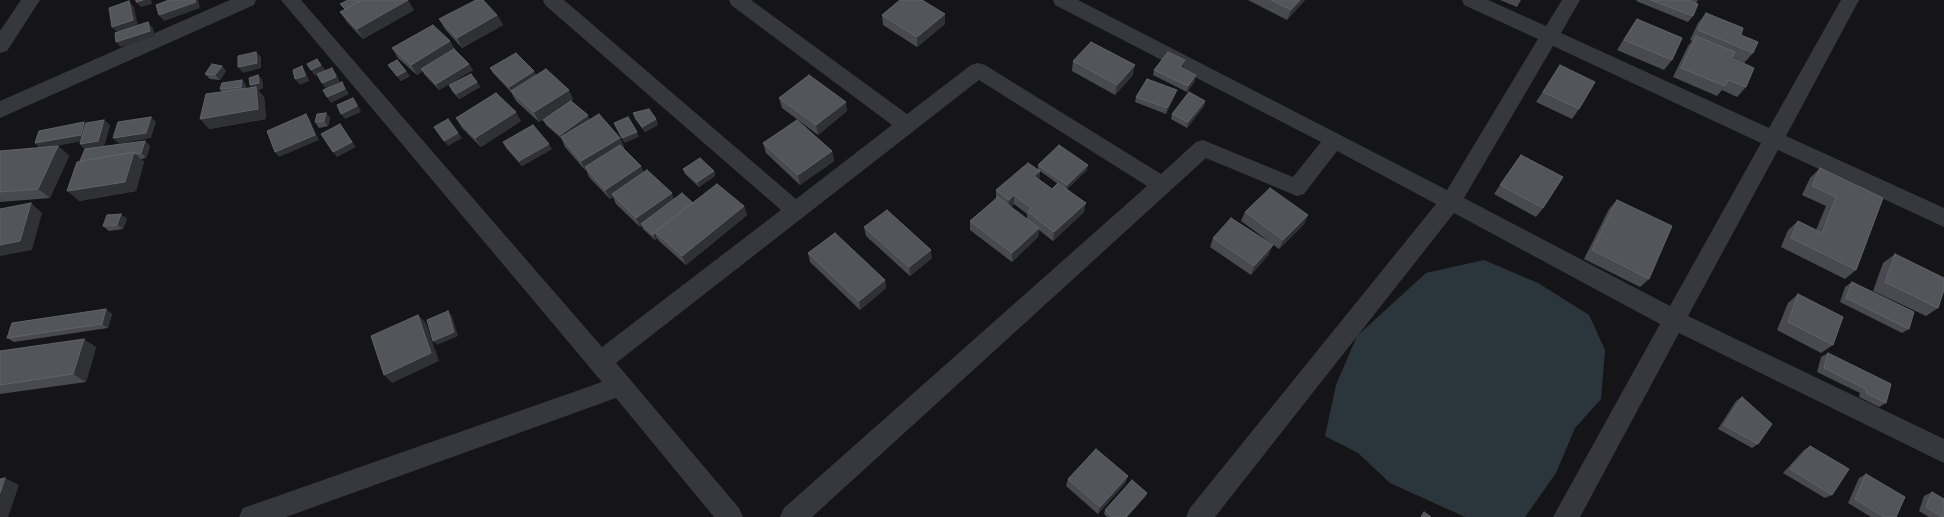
<!DOCTYPE html>
<style>
body{margin:0}
canvas{display:block;background:#151517}
</style>
<canvas width="1944" height="517"></canvas>
<script>
const context = document.querySelector('canvas').getContext('2d');
context.lineJoin = 'round';
function fillPath(path, color) { context.fillStyle = color; context.fill(path, 'evenodd'); }
const shape = rows => new Path2D(rows.map(r => 'M' + r).join(''));
function strokePath(path, color, width, dash) { context.strokeStyle = color; context.lineWidth = width; context.lineCap = dash ? 'butt' : 'round'; context.setLineDash(dash || []); context.stroke(path); }
fillPath(shape([
 [1484,260,1538,283,1589,315,1605,350,1601,399,1575,428,1556,473,1525,517,1465,517,1390,483,1358,453,1325,436,1336,385,1357,336,1426,273]
]), '#2b363c');
fillPath(shape([
 [21,0,40,0,7,51,0,53,0,31,21,0],
 [230,0,256,0,254,5,0,118,0,101,230,0],
 [281,0,301,0,602,347,781,210,545,5,543,0,564,0,796,199,892,125,731,5,729,0,751,0,907,114,971,65,978,63,985,65,1161,174,1196,142,1203,140,1293,177,1321,142,1055,5,1053,0,1078,0,1447,190,1538,39,1464,5,1462,0,1488,0,1546,26,1562,0,1580,0,1561,33,1769,128,1841,0,1859,0,1786,136,1944,208,1944,227,1778,150,1688,316,1944,439,1944,463,1679,333,1580,517,1553,517,1660,324,1454,213,1215,517,1186,517,1190,508,1436,204,1337,151,1304,194,1297,196,1206,158,812,517,780,517,784,508,1147,186,979,80,616,363,739,508,743,517,714,517,616,398,286,517,239,517,243,508,252,505,602,382,281,0],
 [1553,46,1761,143,1670,306,1464,198,1553,46]
]), '#36383d');
fillPath(shape([
 [1248,0,1305,0,1287,20],
 [1500,0,1521,0,1517,7],
 [1637,0,1698,0,1696,3,1693,16,1688,22,1636,1],
 [344,10,414,10,363,39,347,22,340,12],
 [1706,13,1741,35,1753,53,1744,63,1732,57,1732,58,1746,87,1737,97,1722,90,1717,96,1673,77,1688,46,1692,41,1690,40,1698,23],
 [945,14,945,24,917,47,883,25,882,15],
 [497,15,503,25,462,48,445,29,439,19],
 [1637,19,1672,60,1664,70,1617,50,1630,29],
 [392,48,455,50,473,70,439,90,424,74,423,71,417,75,398,58],
 [1185,60,1184,66,1182,68,1195,81,1187,92,1153,75,1154,70],
 [1073,61,1133,75,1115,95,1072,71],
 [388,65,410,76,401,81,392,70],
 [1560,65,1579,109,1572,119,1536,102],
 [222,66,226,71,220,80,210,79,205,74],
 [490,68,536,75,573,99,571,101,590,120,620,138,624,147,623,148,644,173,674,199,693,203,744,206,747,215,686,265,659,241,657,238,655,240,643,229,642,226,640,227,616,204,613,197,610,199,589,177,586,170,585,170,565,147,561,138,546,125,543,120,567,104,539,122,516,101,511,92,493,73],
 [258,75,262,80,263,88,258,90,264,97,266,119,209,129,222,92,220,89,242,80,246,85,246,89,252,88,250,85],
 [477,82,480,87,459,99,452,91,449,85],
 [1175,95,1166,114,1135,102,1136,97],
 [779,98,847,111,818,135,782,108],
 [1205,101,1204,106,1187,128,1171,119,1172,114],
 [326,113,330,118,328,126,319,128,315,122],
 [633,113,656,119,658,125,645,132,635,119],
 [456,118,521,121,481,147,462,128],
 [86,124,110,125,104,146,145,141,150,146,146,158,141,159,144,162,136,191,79,201,80,161,85,149,80,144,81,141,49,147,58,146,69,156,50,198,0,202,0,151,40,148,35,143],
 [503,142,552,149,522,166,506,148],
 [763,143,832,151,834,161,800,185,766,153],
 [1521,155,1543,208,1536,217,1494,194],
 [1038,165,1087,170,1067,189,1084,212,1053,241,1039,230,1038,237,1012,262,970,230,970,221,996,199,996,190,1038,169],
 [1040,171,1058,184,1052,189,1039,180],
 [1014,204,1027,214,1027,219,1010,207],
 [1820,168,1883,198,1856,270,1845,279,1781,247,1788,230,1798,221,1816,230,1826,206,1802,195,1810,178],
 [683,169,714,171,715,176,699,187,685,174],
 [1617,200,1649,279,1640,287,1584,259,1609,209],
 [1245,212,1308,215,1304,224,1279,249,1241,221],
 [127,219,123,229,109,231,103,226],
 [864,227,932,258,910,276,866,236],
 [1213,238,1269,254,1251,275,1210,247],
 [808,253,885,280,886,288,860,310,810,262],
 [1895,254,1938,308,1926,316,1873,291,1883,263],
 [1852,282,1909,329,1902,333,1840,302,1845,287],
 [1798,294,1833,345,1821,353,1777,330,1788,303],
 [106,309,112,314,108,328,14,342,7,338],
 [96,347,86,382,0,394,0,351],
 [1828,353,1886,403,1879,407,1859,397,1860,393,1817,372,1821,357],
 [1742,397,1758,444,1752,448,1718,429,1736,401],
 [1810,446,1832,495,1825,498,1783,473,1804,450],
 [1866,474,1896,517,1871,517,1848,503,1859,478],
 [1068,479,1126,482,1098,514,1066,486],
 [1932,492,1944,517,1929,517,1919,511,1924,496],
 [1147,493,1145,497,1127,517,1107,517,1104,514,1105,510]
]), '#484a4f');
fillPath(shape([
 [143,0,151,0,152,4,141,7,136,2],
 [195,0,198,0,200,8,164,21,159,15],
 [408,0,414,10,363,39,357,29],
 [1300,0,1305,0,1287,20,1291,10],
 [129,1,134,7,138,26,117,32,112,27],
 [945,14,945,24,917,47,917,37],
 [497,15,503,25,462,48,457,38],
 [148,22,153,28,155,36,121,47,116,42],
 [450,41,456,51,421,69,423,71,417,75,411,65],
 [256,52,261,57,261,68,243,73,238,67],
 [317,59,325,70,315,76,311,70],
 [1185,60,1184,66,1179,73,1180,67],
 [469,64,473,70,439,90,436,84],
 [1135,65,1133,75,1115,95,1117,85],
 [222,66,226,71,220,80,215,75],
 [302,66,306,72,309,81,300,85,295,79],
 [332,68,336,73,340,82,326,89,322,83],
 [406,71,410,76,401,81,397,76],
 [534,71,537,76,512,92,509,87],
 [258,75,262,80,263,88,258,90,264,97,266,119,209,129,200,119,254,91,250,85],
 [1196,75,1195,81,1187,92,1188,86],
 [242,80,246,85,245,92,241,87],
 [342,82,349,94,331,103,327,97],
 [477,82,480,87,459,99,456,94],
 [569,90,573,99,539,122,534,112],
 [1177,90,1175,95,1166,114,1167,108],
 [353,98,357,103,361,112,345,119,341,114],
 [1205,101,1204,106,1187,128,1188,122],
 [846,102,847,111,818,135,816,125],
 [516,112,521,121,481,147,475,138],
 [326,113,330,118,328,126,324,121],
 [306,114,310,120,319,140,279,157,275,152],
 [588,115,590,120,563,140,560,135],
 [151,117,156,122,151,138,119,144,113,138],
 [656,119,658,125,645,132,642,127],
 [104,120,110,125,104,146,86,149,80,144],
 [84,122,89,127,87,140,41,149,35,143],
 [340,124,356,147,337,157,333,152],
 [637,132,639,137,624,143,622,138],
 [458,133,462,138,448,146,444,141],
 [620,138,624,147,587,169,585,167,586,170,585,170,581,161],
 [145,141,150,146,146,158,141,153],
 [549,144,552,149,522,166,519,161],
 [58,146,69,156,50,198,38,189],
 [832,151,834,161,800,185,798,175],
 [134,152,144,162,136,191,79,201,67,191],
 [1088,165,1087,170,1066,190,1067,185],
 [641,166,645,175,612,194,613,197,610,199,605,190],
 [714,171,715,176,699,187,697,182],
 [1040,171,1039,180,1034,176],
 [672,193,675,202,641,224,642,226,640,227,636,218],
 [1014,195,1014,204,1008,209,1009,200],
 [31,203,42,213,32,250,0,256,0,245],
 [1086,203,1084,212,1053,241,1054,232],
 [744,206,747,215,686,265,682,256],
 [121,214,127,219,123,229,117,225],
 [1308,215,1304,224,1279,249,1283,240],
 [1039,228,1038,237,1012,262,1012,253],
 [655,233,657,238,655,240,653,235],
 [1273,245,1269,254,1251,275,1254,266],
 [931,250,932,258,910,276,909,267],
 [885,280,886,288,860,310,859,301],
 [106,309,112,314,108,328,102,324],
 [448,311,452,316,458,336,437,345,433,341],
 [418,315,426,323,439,361,392,383,384,375],
 [84,339,96,347,86,382,73,374],
 [1128,476,1126,482,1098,514,1100,507],
 [5,478,19,485,8,517,0,517,0,493],
 [1147,493,1145,497,1127,517,1126,517]
]), '#2f3134');
const building = shape([
 [136,0,143,0,136,2,136,0],
 [169,0,195,0,196,2,159,15,156,5,169,0],
 [348,0,362,0,345,9,340,4,348,0],
 [362,0,408,0,357,29,340,12,362,0],
 [476,0,483,0,497,15,457,38,439,19,476,0],
 [900,0,922,0,945,14,917,37,882,15,900,0],
 [1271,0,1300,0,1291,10,1271,0],
 [1651,0,1687,0,1698,4,1693,16,1651,0],
 [129,1,133,20,112,27,109,8,129,1],
 [1706,13,1743,28,1741,35,1758,42,1753,53,1698,30,1706,13],
 [1637,19,1682,38,1672,60,1624,40,1637,19],
 [148,22,150,31,116,42,115,33,148,22],
 [433,25,450,41,411,65,392,48,433,25],
 [1696,36,1735,52,1732,58,1754,68,1746,87,1728,80,1725,86,1681,68,1696,36],
 [1091,42,1135,65,1117,85,1073,61,1091,42],
 [454,49,469,64,436,84,421,69,454,49],
 [256,52,257,63,238,67,238,56,256,52],
 [1168,52,1185,60,1180,67,1196,75,1188,86,1154,70,1168,52],
 [516,53,534,71,509,87,490,68,516,53],
 [317,59,321,65,311,70,307,64,317,59],
 [397,60,406,71,397,76,388,65,397,60],
 [212,64,222,66,215,75,205,74,212,64],
 [1560,65,1595,82,1579,109,1543,92,1560,65],
 [302,66,305,76,295,79,293,70,302,66],
 [332,68,336,77,322,83,317,74,332,68],
 [546,69,569,90,534,112,511,91,546,69],
 [471,74,477,82,456,94,449,85,471,74],
 [258,75,259,83,250,85,249,78,258,75],
 [809,75,846,102,816,125,779,98,809,75],
 [1147,79,1177,90,1167,108,1136,97,1147,79],
 [242,80,241,87,220,89,222,83,242,80],
 [342,82,345,89,327,97,323,90,342,82],
 [256,87,258,109,200,119,206,94,256,87],
 [1189,92,1205,101,1188,122,1172,114,1189,92],
 [496,93,516,112,475,138,456,118,496,93],
 [353,98,357,106,341,114,337,105,353,98],
 [571,101,588,115,560,135,543,120,571,101],
 [649,109,656,119,642,127,633,113,649,109],
 [326,113,324,121,315,122,317,114,326,113],
 [306,114,315,135,275,152,267,131,306,114],
 [599,114,620,138,581,161,561,137,599,114],
 [151,117,146,133,113,138,118,122,151,117],
 [628,117,637,132,622,138,614,123,628,117],
 [448,119,458,133,444,141,434,127,448,119],
 [104,120,98,141,80,144,86,123,104,120],
 [797,120,832,151,798,175,763,143,797,120],
 [84,122,81,135,35,143,39,131,84,122],
 [340,124,352,142,333,152,321,134,340,124],
 [533,125,549,144,519,161,503,142,533,125],
 [145,141,141,153,135,154,134,152,80,161,85,149,145,141],
 [620,145,641,166,605,190,585,167,620,145],
 [1059,145,1088,165,1067,185,1038,165,1059,145],
 [58,146,38,189,0,192,0,151,58,146],
 [134,152,125,182,67,191,77,162,134,152],
 [1521,155,1563,177,1543,208,1500,185,1521,155],
 [700,158,714,171,697,182,683,169,700,158],
 [1028,163,1040,171,1034,176,1052,189,1058,183,1086,203,1054,232,1028,212,1031,208,1014,195,1009,200,996,190,1028,163],
 [1820,168,1883,198,1856,270,1791,238,1798,221,1822,233,1836,197,1812,186,1820,168],
 [647,170,672,193,636,218,612,194,647,170],
 [717,184,744,206,682,256,655,232,717,184],
 [1270,188,1308,215,1283,240,1245,212,1270,188],
 [682,193,693,203,655,232,655,233,653,235,641,224,682,193],
 [998,197,1039,228,1012,253,970,221,998,197],
 [1617,200,1672,226,1649,279,1592,250,1617,200],
 [31,203,20,241,0,245,0,209,31,203],
 [887,210,931,250,909,267,864,227,887,210],
 [121,214,117,225,103,226,107,215,121,214],
 [1231,218,1273,245,1254,266,1213,238,1231,218],
 [835,233,885,280,859,301,808,253,835,233],
 [1895,254,1944,278,1944,290,1938,308,1885,282,1895,254],
 [1852,282,1914,312,1909,329,1846,298,1852,282],
 [1798,294,1843,317,1833,345,1788,322,1798,294],
 [106,309,102,324,7,338,12,323,106,309],
 [448,311,454,332,433,341,427,320,448,311],
 [418,315,431,353,384,375,371,336,418,315],
 [84,339,73,374,0,385,0,351,84,339],
 [1828,353,1891,384,1886,403,1866,393,1866,389,1824,368,1828,353],
 [1742,397,1772,424,1758,444,1724,425,1742,397],
 [1810,446,1849,469,1832,495,1790,469,1810,446],
 [1096,449,1128,476,1100,507,1068,479,1096,449],
 [1866,474,1905,497,1896,517,1884,517,1855,499,1866,474],
 [5,478,0,493,0,479,5,478],
 [1132,480,1147,493,1126,517,1112,517,1105,510,1132,480],
 [1932,492,1944,499,1944,517,1942,517,1926,507,1932,492],
 [1424,512,1431,517,1421,517,1424,512]
]);
fillPath(building, '#52555a');
strokePath(building, '#606369', 1);
</script>
